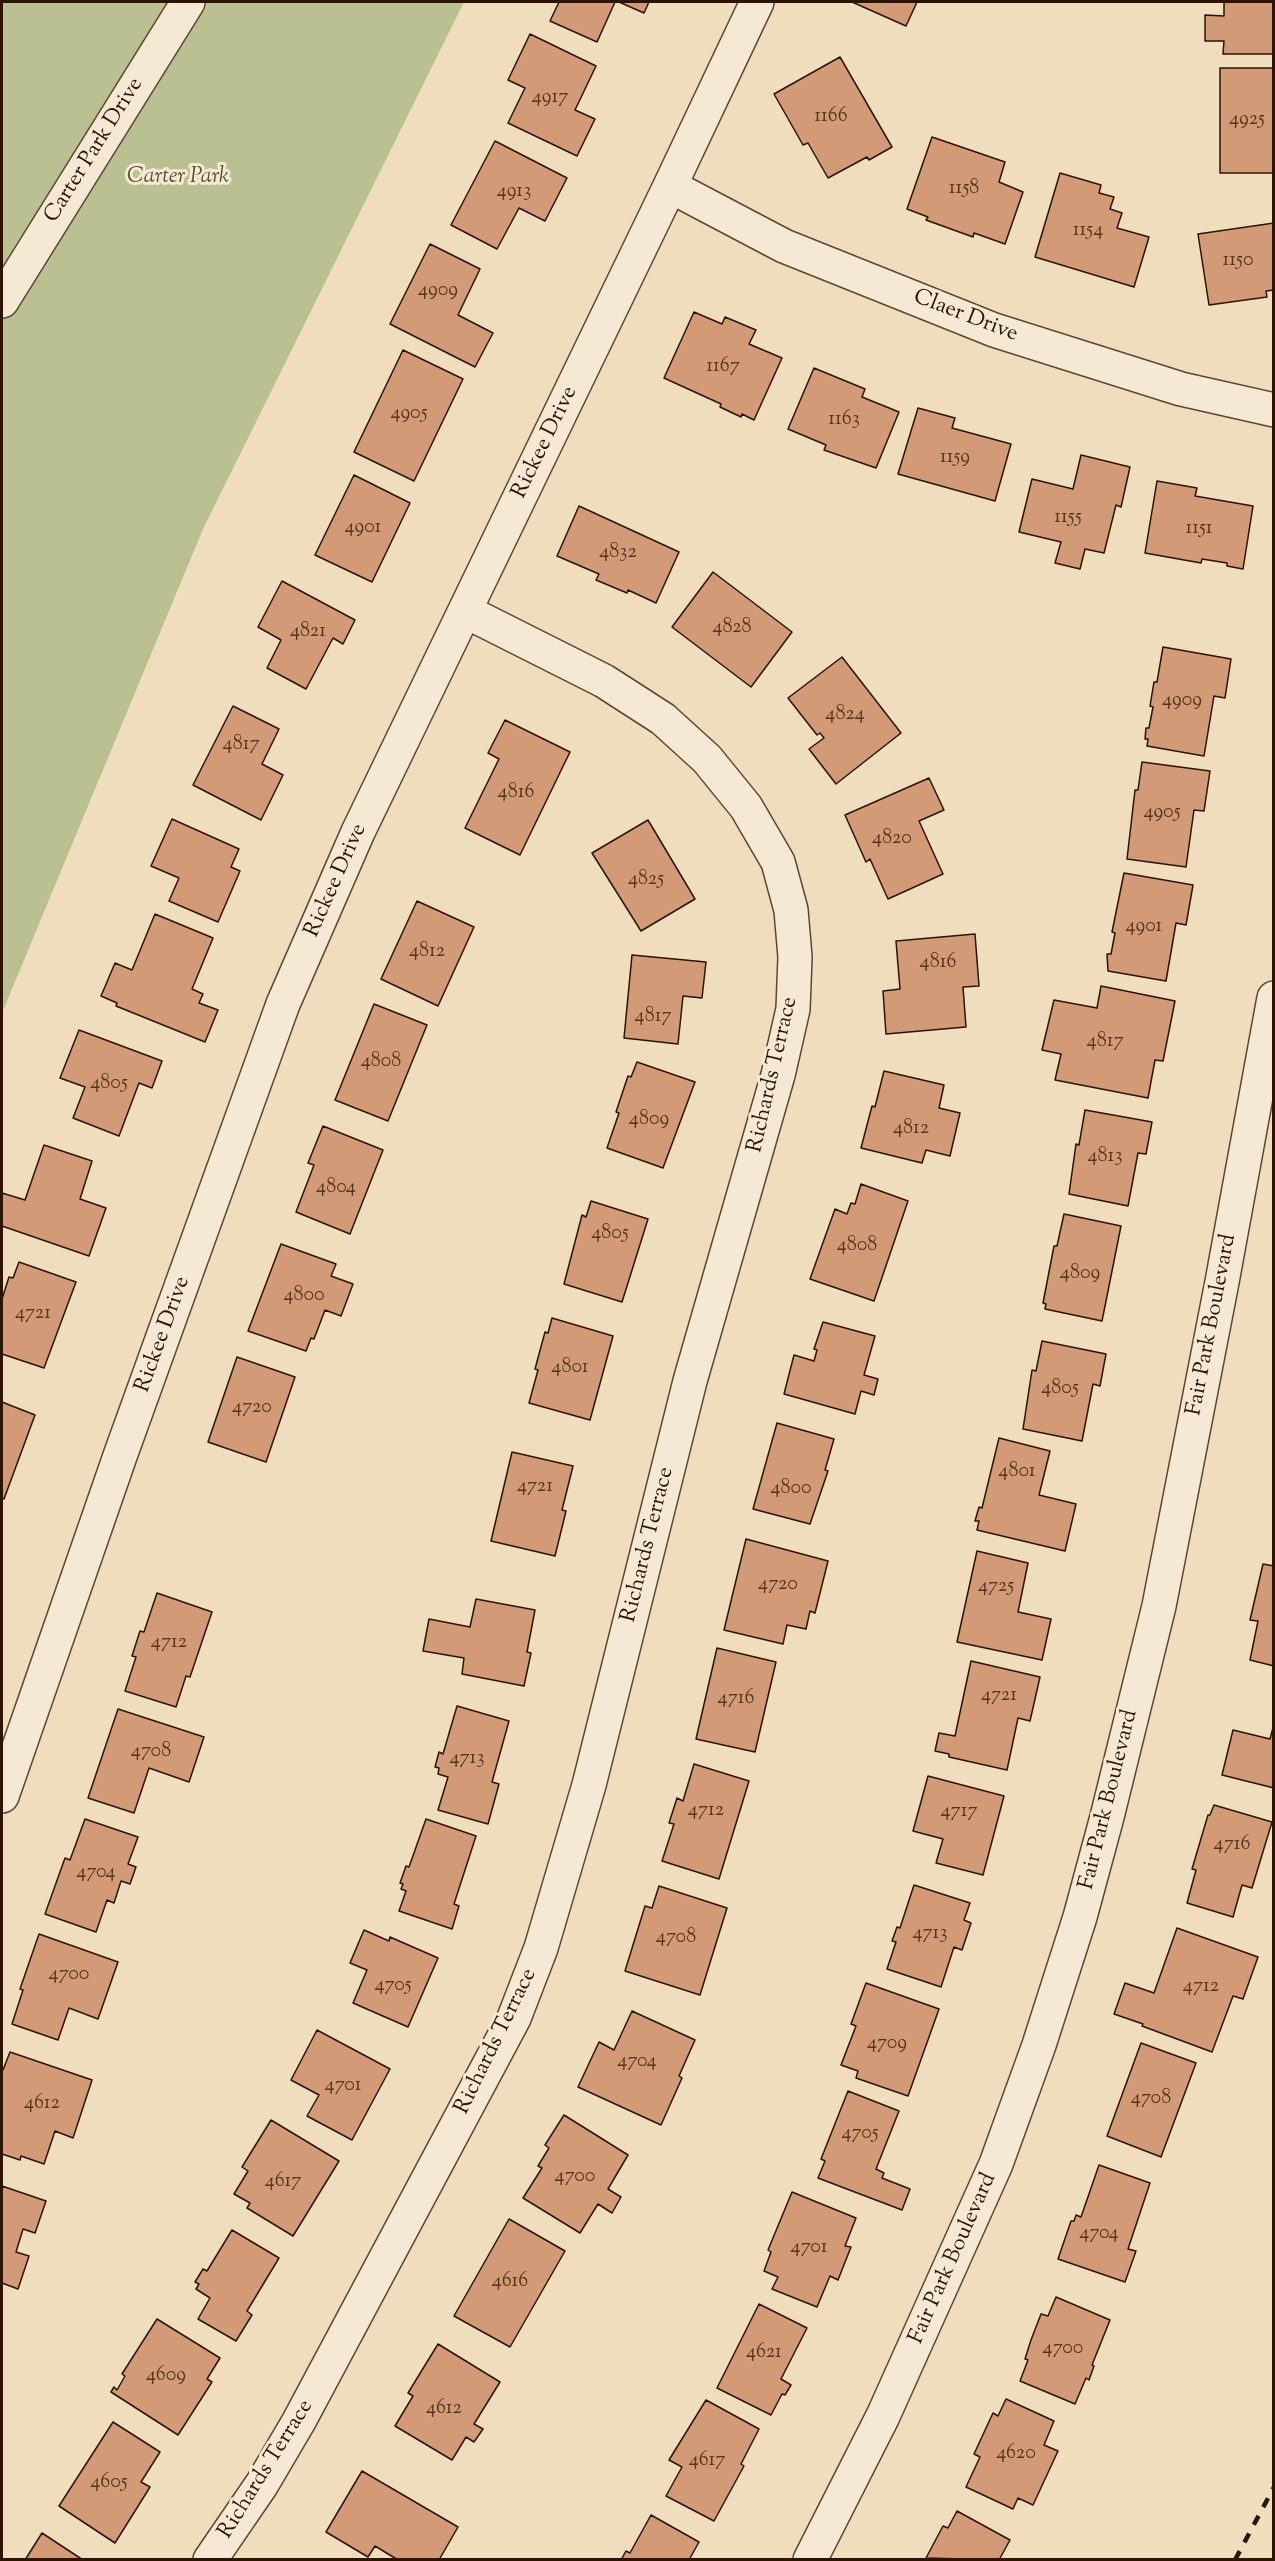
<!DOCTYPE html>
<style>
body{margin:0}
#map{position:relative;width:1275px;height:2561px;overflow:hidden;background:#efddbe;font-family:"Sorts Mill Goudy",serif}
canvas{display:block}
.frame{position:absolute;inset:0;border:3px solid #2c1302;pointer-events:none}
</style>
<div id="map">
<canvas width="1275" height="2561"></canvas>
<div class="frame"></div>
</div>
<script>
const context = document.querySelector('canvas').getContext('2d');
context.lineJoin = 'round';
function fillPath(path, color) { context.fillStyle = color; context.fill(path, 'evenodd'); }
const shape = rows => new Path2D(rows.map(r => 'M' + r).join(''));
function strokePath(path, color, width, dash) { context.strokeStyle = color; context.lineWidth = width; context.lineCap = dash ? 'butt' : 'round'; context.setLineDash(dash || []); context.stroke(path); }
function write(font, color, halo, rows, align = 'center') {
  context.font = font + ' "Sorts Mill Goudy",serif'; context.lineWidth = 6; context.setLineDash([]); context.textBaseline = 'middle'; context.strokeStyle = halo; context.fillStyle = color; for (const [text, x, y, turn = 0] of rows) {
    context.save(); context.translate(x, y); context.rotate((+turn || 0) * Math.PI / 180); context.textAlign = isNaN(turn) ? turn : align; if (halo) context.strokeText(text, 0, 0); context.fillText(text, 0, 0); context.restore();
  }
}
fillPath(shape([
 [2,2,464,2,203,529,2,1013]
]), '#bac091');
const building = shape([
 [559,2,615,2,597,42,550,21,559,2],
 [619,2,649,2,644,13,619,2],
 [852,2,917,2,906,26,852,2],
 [1224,2,1274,2,1274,54,1223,54,1224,41,1205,41,1205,15,1224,16,1224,2],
 [530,34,596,66,575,110,595,119,577,156,508,123,525,88,508,80,530,34],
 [840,57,892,147,869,160,867,157,828,178,808,143,803,145,774,94,840,57],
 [1220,68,1274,68,1274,173,1220,173,1220,68],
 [932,137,1005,162,999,182,1023,192,1005,244,974,233,973,237,926,220,928,217,907,209,932,137],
 [495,141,567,178,545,221,519,208,497,249,451,225,495,141],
 [1060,173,1101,185,1099,193,1114,197,1110,209,1122,213,1117,228,1149,237,1134,287,1035,257,1060,173],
 [1274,223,1274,290,1266,291,1267,297,1209,305,1198,234,1274,223],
 [430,244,480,269,458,315,493,333,475,367,390,324,430,244],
 [694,312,722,324,725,317,756,330,749,344,782,358,754,420,742,414,741,417,720,407,721,404,664,378,694,312],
 [403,350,463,379,414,481,354,452,403,350],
 [814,368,865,389,862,397,899,412,876,468,824,450,826,445,788,429,814,368],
 [918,408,955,418,952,428,1011,444,995,501,898,474,918,408],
 [1081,455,1130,467,1121,507,1116,505,1104,553,1085,549,1080,569,1055,563,1061,542,1019,532,1032,479,1073,489,1081,455],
 [354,475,410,503,372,582,315,555,354,475],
 [1157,481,1197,488,1195,496,1253,506,1243,569,1227,566,1227,563,1202,559,1201,563,1145,553,1157,481],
 [579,506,679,552,656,603,628,590,627,593,596,580,599,574,557,556,579,506],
 [713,572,792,632,751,687,672,627,713,572],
 [282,581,355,620,343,644,333,638,306,689,267,668,281,640,258,627,282,581],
 [1163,647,1231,659,1225,698,1214,696,1204,756,1147,746,1148,739,1145,739,1146,728,1149,728,1153,707,1150,706,1154,682,1157,682,1163,647],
 [842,657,901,733,836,784,809,749,824,738,820,733,817,735,788,698,842,657],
 [233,706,279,729,262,764,283,775,261,820,193,785,233,706],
 [505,720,570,752,520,855,465,828,499,759,488,753,505,720],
 [1142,762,1210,771,1204,811,1194,810,1186,867,1127,859,1135,790,1138,790,1142,762],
 [929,778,944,810,919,821,943,874,888,899,870,859,866,862,845,815,929,778],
 [172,819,239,849,231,867,240,871,218,922,169,901,179,878,151,866,172,819],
 [648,820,695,899,641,931,592,853,648,820],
 [1124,873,1193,885,1186,925,1176,923,1166,981,1108,971,1107,954,1111,954,1115,933,1112,932,1124,873],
 [417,901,474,927,438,1006,381,979,417,901],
 [155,914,213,938,192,989,203,994,199,1003,218,1010,205,1042,116,1006,117,1003,101,996,115,963,132,970,155,914],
 [975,934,979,986,963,987,966,1027,886,1034,883,991,900,989,896,941,975,934],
 [632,955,706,962,702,998,683,996,678,1044,624,1038,632,955],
 [1101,986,1175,1001,1163,1061,1155,1060,1148,1098,1055,1080,1061,1054,1042,1050,1054,1000,1097,1008,1101,986],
 [374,1004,427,1025,388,1121,335,1100,374,1004],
 [79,1030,162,1061,152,1088,139,1083,119,1136,73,1118,85,1087,60,1078,79,1030],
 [637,1062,695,1082,663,1168,607,1148,619,1113,616,1112,628,1076,631,1077,637,1062],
 [884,1071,944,1085,939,1108,960,1113,950,1156,926,1150,922,1163,861,1148,872,1106,875,1107,884,1071],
 [1085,1110,1152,1122,1146,1154,1138,1153,1128,1206,1069,1194,1076,1144,1079,1145,1085,1110],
 [323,1126,383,1150,350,1234,296,1212,314,1165,308,1163,323,1126],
 [44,1145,92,1161,80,1199,106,1208,89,1256,2,1226,2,1193,25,1200,44,1145],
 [861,1184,908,1201,874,1301,810,1279,835,1209,847,1214,851,1203,855,1204,861,1184],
 [591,1201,648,1219,622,1302,564,1284,582,1215,586,1217,591,1201],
 [1064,1214,1121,1226,1102,1321,1045,1309,1046,1304,1043,1303,1054,1246,1057,1246,1064,1214],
 [281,1244,336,1264,331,1276,353,1284,341,1316,325,1310,314,1339,311,1338,306,1351,248,1331,281,1244],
 [19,1262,76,1282,44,1368,2,1354,2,1299,9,1277,13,1278,19,1262],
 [552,1318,613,1336,590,1420,529,1403,538,1370,535,1369,545,1332,548,1333,552,1318],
 [823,1322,875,1336,864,1375,878,1379,874,1395,861,1391,855,1414,784,1394,794,1355,814,1361,817,1350,814,1349,823,1322],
 [1042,1341,1106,1354,1100,1386,1093,1384,1082,1441,1023,1429,1032,1370,1036,1371,1042,1341],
 [237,1357,295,1377,266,1462,208,1442,237,1357],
 [2,1402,35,1415,4,1499,2,1498,2,1402],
 [777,1423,834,1439,825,1470,828,1471,810,1524,753,1509,777,1423],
 [999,1438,1050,1451,1039,1495,1076,1504,1065,1551,977,1530,979,1521,975,1521,979,1507,982,1508,999,1438],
 [512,1452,573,1466,562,1510,566,1511,555,1556,491,1541,512,1452],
 [746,1539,828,1561,815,1613,810,1611,806,1629,787,1625,783,1644,724,1630,746,1539],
 [977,1551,1028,1563,1018,1612,1051,1619,1042,1660,957,1642,977,1551],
 [1263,1564,1274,1566,1274,1666,1250,1660,1258,1621,1250,1620,1263,1564],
 [157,1593,212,1612,190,1677,186,1676,176,1707,125,1691,136,1657,132,1656,140,1631,144,1632,157,1593],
 [476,1599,535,1610,527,1652,531,1653,524,1686,462,1674,464,1658,423,1651,429,1619,470,1627,476,1599],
 [717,1648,776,1662,755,1752,696,1739,717,1648],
 [971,1661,1040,1677,1030,1721,1018,1718,1007,1770,949,1757,949,1754,935,1751,939,1733,955,1736,971,1661],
 [457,1706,509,1721,492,1782,499,1784,488,1824,438,1810,448,1777,438,1774,439,1768,435,1767,439,1752,443,1754,457,1706],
 [118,1709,204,1737,189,1782,149,1768,134,1813,88,1798,118,1709],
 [1274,1724,1274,1788,1222,1775,1233,1730,1270,1739,1274,1724],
 [694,1764,749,1781,719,1879,662,1861,674,1824,669,1823,677,1798,683,1801,694,1764],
 [928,1776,1004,1796,983,1875,936,1863,943,1839,913,1831,928,1776],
 [1214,1805,1272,1822,1252,1888,1242,1885,1233,1917,1187,1903,1196,1870,1192,1869,1208,1815,1210,1815,1214,1805],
 [85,1819,138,1837,128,1864,136,1867,130,1884,121,1881,114,1903,107,1900,96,1932,45,1914,65,1858,70,1860,85,1819],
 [426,1819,476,1836,454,1904,459,1906,452,1929,399,1911,406,1891,401,1889,403,1884,400,1883,406,1866,409,1867,426,1819],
 [914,1885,970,1903,964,1920,971,1923,962,1950,954,1947,941,1987,887,1969,896,1942,892,1941,897,1927,900,1928,914,1885],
 [659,1886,727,1908,700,1995,625,1971,645,1906,652,1908,659,1886],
 [1177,1928,1258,1957,1243,1999,1233,1996,1212,2052,1142,2026,1143,2024,1114,2014,1125,1983,1154,1993,1177,1928],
 [364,1930,389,1941,390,1937,438,1958,408,2027,353,2003,367,1970,350,1963,364,1930],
 [39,1934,118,1962,98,2019,69,2008,58,2040,12,2024,23,1990,20,1989,39,1934],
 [866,1983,939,2009,908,2096,856,2078,858,2071,841,2065,856,2026,851,2024,866,1983],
 [632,2011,695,2040,679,2076,682,2078,661,2125,578,2087,599,2042,614,2050,632,2011],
 [317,2030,390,2069,352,2140,307,2116,319,2095,291,2080,317,2030],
 [1141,2043,1196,2063,1161,2157,1107,2136,1141,2043],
 [10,2052,92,2080,73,2138,55,2131,44,2164,21,2156,20,2160,2,2154,2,2070,3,2070,10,2052],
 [848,2091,899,2111,876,2169,884,2173,882,2178,910,2189,902,2210,818,2178,825,2161,821,2159,848,2091],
 [564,2115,628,2155,608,2189,621,2197,612,2213,598,2204,580,2233,523,2198,542,2168,538,2166,549,2148,545,2145,564,2115],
 [271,2120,339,2161,293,2236,247,2208,250,2203,234,2194,248,2171,242,2167,271,2120],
 [1099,2165,1150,2183,1128,2249,1136,2251,1125,2282,1058,2259,1071,2221,1074,2221,1076,2215,1081,2217,1099,2165],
 [2,2186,46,2201,35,2233,23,2229,16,2252,29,2256,18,2289,2,2283,2,2186],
 [792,2192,856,2218,845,2246,851,2247,838,2280,830,2276,817,2307,772,2289,778,2277,764,2271,771,2252,768,2250,792,2192],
 [509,2219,565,2251,510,2347,454,2316,509,2219],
 [232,2230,279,2258,247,2311,252,2315,236,2341,198,2319,210,2298,196,2289,199,2284,195,2282,203,2269,207,2271,232,2230],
 [1056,2297,1110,2320,1092,2365,1094,2366,1089,2380,1086,2378,1075,2404,1020,2381,1028,2360,1025,2359,1031,2340,1041,2314,1048,2316,1056,2297],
 [759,2304,807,2328,781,2379,791,2385,785,2395,782,2394,771,2415,717,2388,759,2304],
 [157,2319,220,2358,207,2379,212,2382,178,2435,111,2392,114,2387,117,2390,125,2376,122,2374,157,2319],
 [438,2344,500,2382,474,2424,483,2429,474,2442,466,2437,452,2460,395,2426,413,2396,408,2393,438,2344],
 [1006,2399,1054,2421,1044,2445,1058,2451,1033,2505,1018,2498,1013,2509,966,2487,980,2457,974,2454,993,2413,998,2416,1006,2399],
 [706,2400,759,2429,741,2464,744,2466,714,2521,666,2496,682,2467,669,2460,706,2400],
 [113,2422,160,2452,141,2482,150,2487,115,2543,59,2506,113,2422],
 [362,2471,458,2527,439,2560,398,2560,375,2546,368,2557,326,2532,362,2471],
 [957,2511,1010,2540,999,2560,926,2558,943,2526,948,2528,957,2511],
 [651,2515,699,2542,689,2560,621,2560,626,2551,630,2553,651,2515],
 [42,2533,83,2560,25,2560,42,2533]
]);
fillPath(building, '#d39a77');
strokePath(building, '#2c1302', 1.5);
const minor = shape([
 [670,186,784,246,994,330,1181,389,1274,410],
 [2,301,188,2],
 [2,1796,120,1456,283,1004,358,832,670,186,757,2],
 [210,2560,262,2484,299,2421,514,2018,541,1948,589,1785,690,1381,778,1075,793,1009,795,957,791,910,778,862,746,807,707,759,663,719,604,681,465,611],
 [810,2560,883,2416,996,2164,1039,2045,1080,1917,1107,1817,1159,1606,1222,1282,1274,998]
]);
strokePath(minor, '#5d4631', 36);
strokePath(minor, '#f5e9d5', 33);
strokePath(shape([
 [1235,2560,1274,2487]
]), '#2c1302', 4.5, [10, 10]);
write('20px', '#56351f', null, [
 ["4917",550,99],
 ["1166",831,118],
 ["4925",1247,121],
 ["1158",964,190],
 ["4913",514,193],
 ["1154",1088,232],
 ["1150",1238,262],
 ["4909",438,292],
 ["1167",723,368],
 ["4905",409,415],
 ["1163",844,421],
 ["1159",955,459],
 ["1155",1068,519],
 ["4901",363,529],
 ["1151",1199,530],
 ["4832",618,554],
 ["4828",732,629],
 ["4821",308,633],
 ["4909",1182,702],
 ["4824",845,716],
 ["4817",241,746],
 ["4816",516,794],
 ["4905",1162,814],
 ["4820",892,840],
 ["4825",646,881],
 ["4901",1144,928],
 ["4812",427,953],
 ["4816",938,964],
 ["4817",653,1018],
 ["4817",1105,1043],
 ["4808",381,1063],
 ["4805",109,1085],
 ["4809",649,1121],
 ["4812",911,1130],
 ["4813",1105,1158],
 ["4804",336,1189],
 ["4805",610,1235],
 ["4808",857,1247],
 ["4809",1080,1275],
 ["4800",304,1297],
 ["4721",33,1315],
 ["4801",570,1369],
 ["4805",1060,1390],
 ["4720",252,1409],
 ["4801",1017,1473],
 ["4721",535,1488],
 ["4800",791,1490],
 ["4720",778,1586],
 ["4725",996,1588],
 ["4712",169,1644],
 ["4721",999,1697],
 ["4716",736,1700],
 ["4708",151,1753],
 ["4713",467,1760],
 ["4712",706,1812],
 ["4717",959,1813],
 ["4716",1232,1846],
 ["4704",96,1874],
 ["4713",930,1935],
 ["4708",676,1939],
 ["4700",69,1976],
 ["4705",393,1987],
 ["4712",1201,1988],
 ["4709",887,2045],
 ["4704",637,2063],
 ["4701",343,2087],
 ["4708",1151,2100],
 ["4612",42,2105],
 ["4705",860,2135],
 ["4700",575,2178],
 ["4617",283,2183],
 ["4704",1099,2235],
 ["4701",809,2249],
 ["4616",510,2283],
 ["4700",1063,2350],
 ["4621",764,2354],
 ["4609",166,2377],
 ["4612",444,2410],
 ["4620",1016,2455],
 ["4617",707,2462],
 ["4605",109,2484]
]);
write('22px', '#2c1302', '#f5e9d5', [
 ["Carter Park Drive",95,151,-58],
 ["Claer Drive",965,317,21],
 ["Rickee Drive",546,443,-64],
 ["Rickee Drive",337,881,-66],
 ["Richards Terrace",774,1075,-77],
 ["Fair Park Boulevard",1213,1325,-79],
 ["Rickee Drive",164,1335,-70],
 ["Richards Terrace",649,1545,-76],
 ["Fair Park Boulevard",1110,1800,-76],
 ["Richards Terrace",497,2042,-64],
 ["Fair Park Boulevard",954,2259,-66],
 ["Richards Terrace",267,2470,-58]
]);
write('italic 22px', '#5e5034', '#f5e9d5', [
 ["Carter Park",178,178]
]);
</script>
